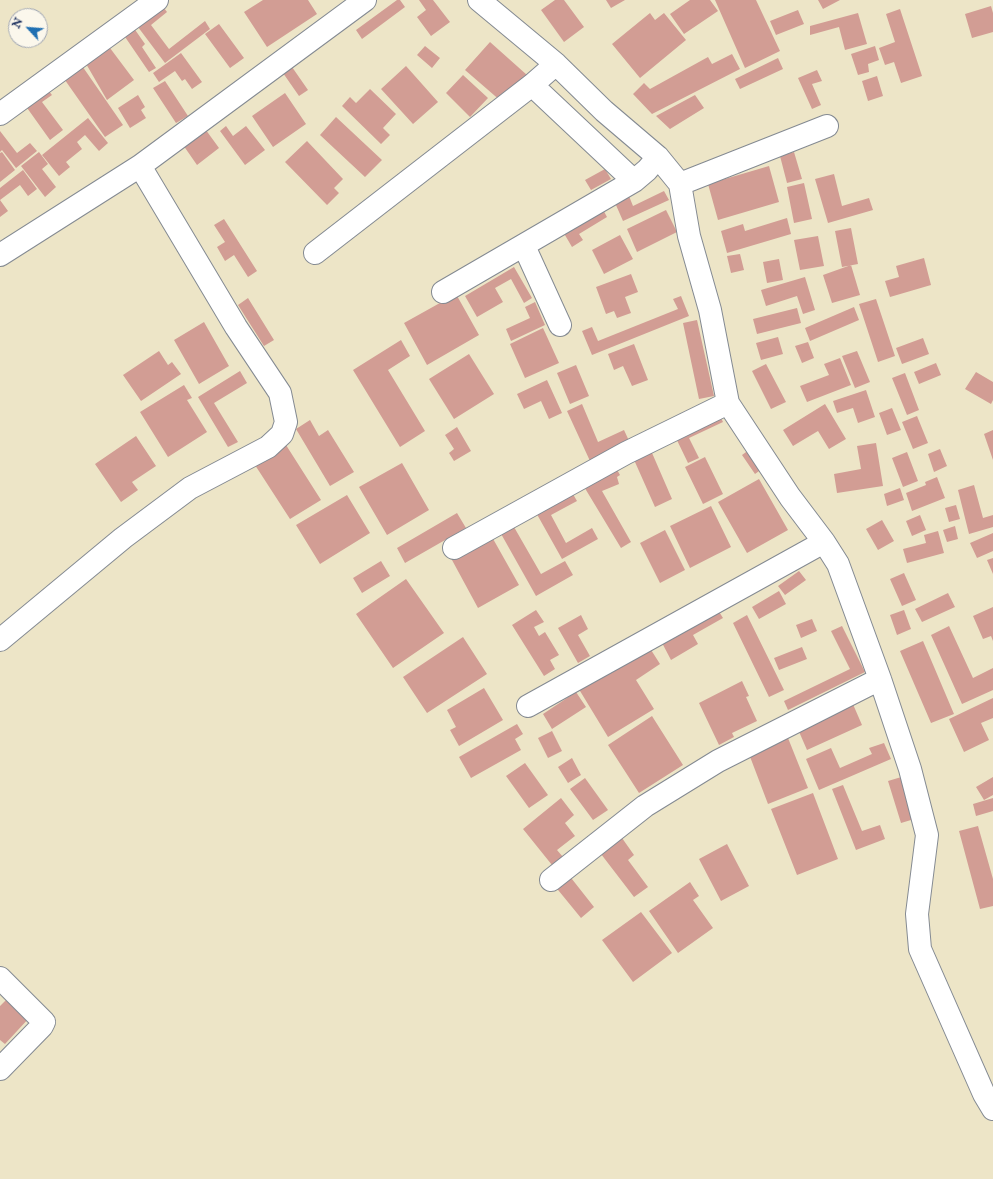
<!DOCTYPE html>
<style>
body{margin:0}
#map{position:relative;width:993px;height:1179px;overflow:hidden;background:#ede5c7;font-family:"IM FELL Double Pica",serif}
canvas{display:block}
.north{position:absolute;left:8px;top:8px;width:40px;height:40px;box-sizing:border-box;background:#fbf7ec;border:1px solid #a1a7b3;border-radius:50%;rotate:296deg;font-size:11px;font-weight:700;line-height:16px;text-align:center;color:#1b2f5e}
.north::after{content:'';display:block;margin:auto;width:14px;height:18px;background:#1f6fb2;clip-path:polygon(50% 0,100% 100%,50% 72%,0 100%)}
</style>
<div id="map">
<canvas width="993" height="1179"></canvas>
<div class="north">N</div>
</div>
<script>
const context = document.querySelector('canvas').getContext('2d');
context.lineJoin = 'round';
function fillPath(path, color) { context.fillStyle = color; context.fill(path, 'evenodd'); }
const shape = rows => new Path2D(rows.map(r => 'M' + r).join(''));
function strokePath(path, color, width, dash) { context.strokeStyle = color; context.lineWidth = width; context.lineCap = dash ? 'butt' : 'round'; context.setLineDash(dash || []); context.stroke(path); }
fillPath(shape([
 [263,0,308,0,317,14,267,47,244,12],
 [397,0,400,0,405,7,362,39,356,30],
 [419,0,433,0,450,22,431,36,417,17,426,10],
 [555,0,564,0,584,27,564,42,541,10],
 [606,0,625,0,611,8],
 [690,0,710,0,718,11,684,34,670,14],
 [715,0,756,0,780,51,745,68],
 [818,0,840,0,823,9],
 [161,4,167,12,151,25,169,49,205,21,210,29,165,63,135,23],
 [991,6,993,13,993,32,972,38,965,14],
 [900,9,922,76,901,83,894,62,885,65,879,48,895,42,886,14],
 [798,10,804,24,776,35,770,21],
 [650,13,655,20,664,13,686,40,640,78,612,44],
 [858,13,867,44,845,50,839,27,810,35,810,26],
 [131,24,145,44,142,47,156,68,149,72,121,31],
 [219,24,244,58,230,68,205,34],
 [490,42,527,75,502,102,465,70],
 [107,44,134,80,107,100,85,62],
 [425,46,440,58,432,68,417,55],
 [875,46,879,60,868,64,869,72,858,75,851,54],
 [181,53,202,82,192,89,185,79,182,81,175,71,159,82,153,73],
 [732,54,740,69,652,114,633,94,644,83,650,89,708,57,712,64],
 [778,58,783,69,740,89,735,79],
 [78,60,123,125,105,137,60,73],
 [406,66,438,102,413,124,381,89],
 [292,67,308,90,299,96,283,73],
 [817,70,822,81,812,84,821,105,812,109,798,78],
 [463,75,488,98,470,117,446,93],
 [877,76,883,96,868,101,862,81],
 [165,81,188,116,176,123,153,88],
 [370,89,396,114,383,128,390,135,381,144,342,106,350,97,356,103],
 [48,90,52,95,42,102,63,130,50,140,25,105],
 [285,93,306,124,273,147,252,116],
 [138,95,145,107,141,110,146,118,130,128,118,108],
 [695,95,704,108,670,129,656,116],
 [336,117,382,160,365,177,320,135],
 [88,118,108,143,99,151,85,135,77,142,82,149,66,162,70,167,59,176,42,155],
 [203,126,219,148,197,165,181,142],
 [226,126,233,136,246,126,265,150,245,165,220,131],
 [0,131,17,153,30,143,37,151,16,168,2,150,0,152],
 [307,141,343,179,334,188,339,193,327,205,285,162],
 [2,152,15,170,0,182,0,153],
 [39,152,48,164,42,169,56,187,45,197,21,166],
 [794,152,802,179,787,183,780,156],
 [769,166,779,202,718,220,708,184],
 [605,169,611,179,591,190,585,180],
 [23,170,37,189,28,196,20,185,0,200,8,211,0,217,0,188],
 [834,174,842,206,869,198,873,210,828,223,815,179],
 [804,183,812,219,794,223,787,187],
 [633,186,636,193,629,196,633,206,664,191,669,200,623,221,612,196],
 [601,206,607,217,579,234,583,240,572,247,562,230],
 [666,210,677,232,637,252,627,229],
 [787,218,791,234,727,253,721,231,743,224,745,231],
 [224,219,257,271,248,277,234,255,225,261,217,247,225,242,214,225],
 [851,228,858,264,842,267,835,231],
 [620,235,633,259,604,274,592,250],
 [818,236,824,266,800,270,794,240],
 [740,254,744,270,731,273,727,256],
 [924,258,931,285,890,297,885,281,899,277,896,266],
 [779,259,783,280,767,283,763,262],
 [851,265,860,295,832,303,823,275],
 [514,267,532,298,524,303,511,279,495,288,503,302,477,317,465,296],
 [631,274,638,292,625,297,631,313,617,318,614,311,606,314,596,287],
 [805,277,815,310,803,314,797,296,766,306,761,290],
 [456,294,479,335,427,365,404,323],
 [681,296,689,316,592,355,582,331,592,327,598,341,678,309,673,299],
 [248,298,274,340,264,346,238,305],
 [876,299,895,356,878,362,859,304],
 [535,302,545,325,511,341,506,329,530,318,525,307],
 [854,307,859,320,810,341,805,328],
 [797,308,801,323,757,334,753,319],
 [697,320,714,396,699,399,683,323],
 [204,322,229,366,199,384,174,340],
 [543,328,559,363,525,378,510,344],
 [778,337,783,354,761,360,756,343],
 [923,338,929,354,902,364,896,348],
 [401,340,410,356,388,370,425,431,400,447,353,370],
 [808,342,814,358,802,363,795,346],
 [634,344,648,380,632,386,623,366,614,370,608,354],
 [159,351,168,365,172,362,181,374,141,401,123,375],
 [857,351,870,382,855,388,842,356],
 [469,354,494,394,454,419,429,379],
 [840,358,851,385,807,402,800,386,829,375,824,364],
 [936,363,941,375,919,384,914,372],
 [766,364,786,402,771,409,752,371],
 [576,365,589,396,570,404,557,373],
 [240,371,247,383,214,403,238,442,228,447,198,397],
 [976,372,993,382,993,400,991,404,965,389],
 [905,373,919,410,907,415,892,378],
 [547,380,562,413,549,419,541,401,524,409,517,394],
 [184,385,192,398,187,400,207,432,168,457,140,412],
 [866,390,875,417,858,423,853,408,837,413,833,401],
 [582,404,598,442,624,430,630,443,590,461,567,411],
 [825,404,846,439,829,449,818,431,793,446,783,430],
 [892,408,901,430,887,435,879,413],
 [719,414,723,422,689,438,699,458,688,463,674,434],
 [917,416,928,443,913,449,902,422],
 [310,420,319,436,328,430,354,472,330,486,296,429],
 [457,427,471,451,454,461,449,453,454,449,445,435],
 [993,430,993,460,984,434],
 [136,436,156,466,132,482,138,490,121,502,95,464],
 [876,443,883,486,837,493,834,474,861,469,857,446],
 [286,445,321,500,290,519,255,465],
 [649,446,672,499,655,507,631,453],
 [753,447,766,466,755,474,742,455],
 [940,449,947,466,934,472,928,454],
 [907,452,918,481,903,487,892,458],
 [705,457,723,494,703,504,685,467],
 [402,463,429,510,387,535,359,487],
 [615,466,620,475,617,477,619,484,602,491,631,542,621,548,583,485],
 [937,477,945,498,912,511,906,493,926,485,925,482],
 [759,479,788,530,747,553,718,502],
 [974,485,983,518,993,515,993,527,969,534,958,490],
 [900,488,904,500,887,506,884,494],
 [570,489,577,501,551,515,566,543,592,528,598,539,562,559,534,509],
 [347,495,370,533,320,564,296,525],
 [956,505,960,519,949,522,945,508],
 [711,506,731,547,690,568,670,526],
 [457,513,466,528,405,563,397,548],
 [920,515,926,530,912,536,906,521],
 [882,520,894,541,878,550,866,529],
 [955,526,958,539,947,542,943,530],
 [514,527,541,574,565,561,573,575,536,596,500,532],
 [665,530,685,570,660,583,640,543],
 [938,531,944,553,907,563,903,549,926,543,924,535],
 [993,533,993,551,977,558,970,543],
 [492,537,519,585,478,608,452,560],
 [993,558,993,574,987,560],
 [381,561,390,576,362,593,353,578],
 [799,571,806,580,785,595,778,586],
 [904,573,916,600,902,606,890,579],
 [406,579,444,633,393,668,356,614],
 [779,591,786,604,759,619,752,607],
 [948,593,955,607,922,622,915,609],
 [716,607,723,618,693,635,698,644,671,660,660,639],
 [993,607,993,641,991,636,983,639,973,616],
 [536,610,544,622,534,627,539,636,545,632,559,655,550,660,555,669,544,676,512,625],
 [904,610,911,629,897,635,890,615],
 [581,615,588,629,578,635,590,656,578,663,558,628],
 [747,615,784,690,769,697,733,623],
 [812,619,817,631,801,638,796,625],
 [842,626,865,672,788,710,784,701,850,669,831,631],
 [949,626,973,678,993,668,993,690,962,704,931,635],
 [463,637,487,674,427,713,403,677],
 [923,641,954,714,931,723,900,651],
 [646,642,660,664,636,680,654,709,608,737,577,686],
 [802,647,807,659,779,670,774,658],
 [742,681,749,696,746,697,757,721,732,733,734,737,719,745,699,703],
 [484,688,503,720,459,746,450,730,456,727,447,710],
 [576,692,586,707,552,729,543,714],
 [993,698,993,718,981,723,989,740,964,752,949,719],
 [852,702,862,725,807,750,797,727],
 [652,716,683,765,639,793,608,745],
 [517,724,523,734,515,739,521,750,471,778,459,757],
 [552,731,562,751,548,758,538,738],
 [788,738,808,788,768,804,749,754],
 [884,743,891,759,819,790,806,759,831,748,840,768,872,754,869,748],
 [572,758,581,775,568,783,558,767],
 [525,763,548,795,529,808,506,776],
 [908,775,921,817,901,823,888,781],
 [993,777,993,795,984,800,976,787],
 [585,778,608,810,593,820,570,789],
 [843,785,862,831,880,825,885,839,856,850,832,789],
 [813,793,838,859,797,875,771,809],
 [561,798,574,815,565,823,575,836,557,850,563,857,552,865,523,829],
 [993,798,993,811,976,816,973,804],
 [978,826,993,879,993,906,980,909,959,831],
 [622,838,634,855,628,860,648,887,634,897,601,854],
 [727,844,749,886,721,901,699,859],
 [568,874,594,907,581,918,554,885],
 [690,882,699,896,693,900,713,928,678,953,649,911],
 [641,912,672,953,633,982,602,940],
 [10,996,30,1017,5,1044,0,1040,0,1006]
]), '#d29d94');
const minor = shape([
 [479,0,556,64,604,111,658,157,680,184,689,236,710,310,728,403,790,497,824,542,838,564,880,679,910,769,927,835,917,914,920,949,984,1094,993,1109],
 [532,85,634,181],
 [0,114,157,0],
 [680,184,827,126],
 [524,246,560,325],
 [315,253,532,85,556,64],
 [0,255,140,166,365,0],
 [443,292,634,181,647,170,658,157],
 [454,548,626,453,728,403],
 [0,640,123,538,190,488,268,447,282,434,286,422,280,393,236,327,140,166],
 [528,706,824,542],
 [551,880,645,806,718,761,880,679],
 [0,978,44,1022,42,1026,0,1069]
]);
strokePath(minor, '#848a92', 24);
strokePath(minor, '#fff', 22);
</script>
